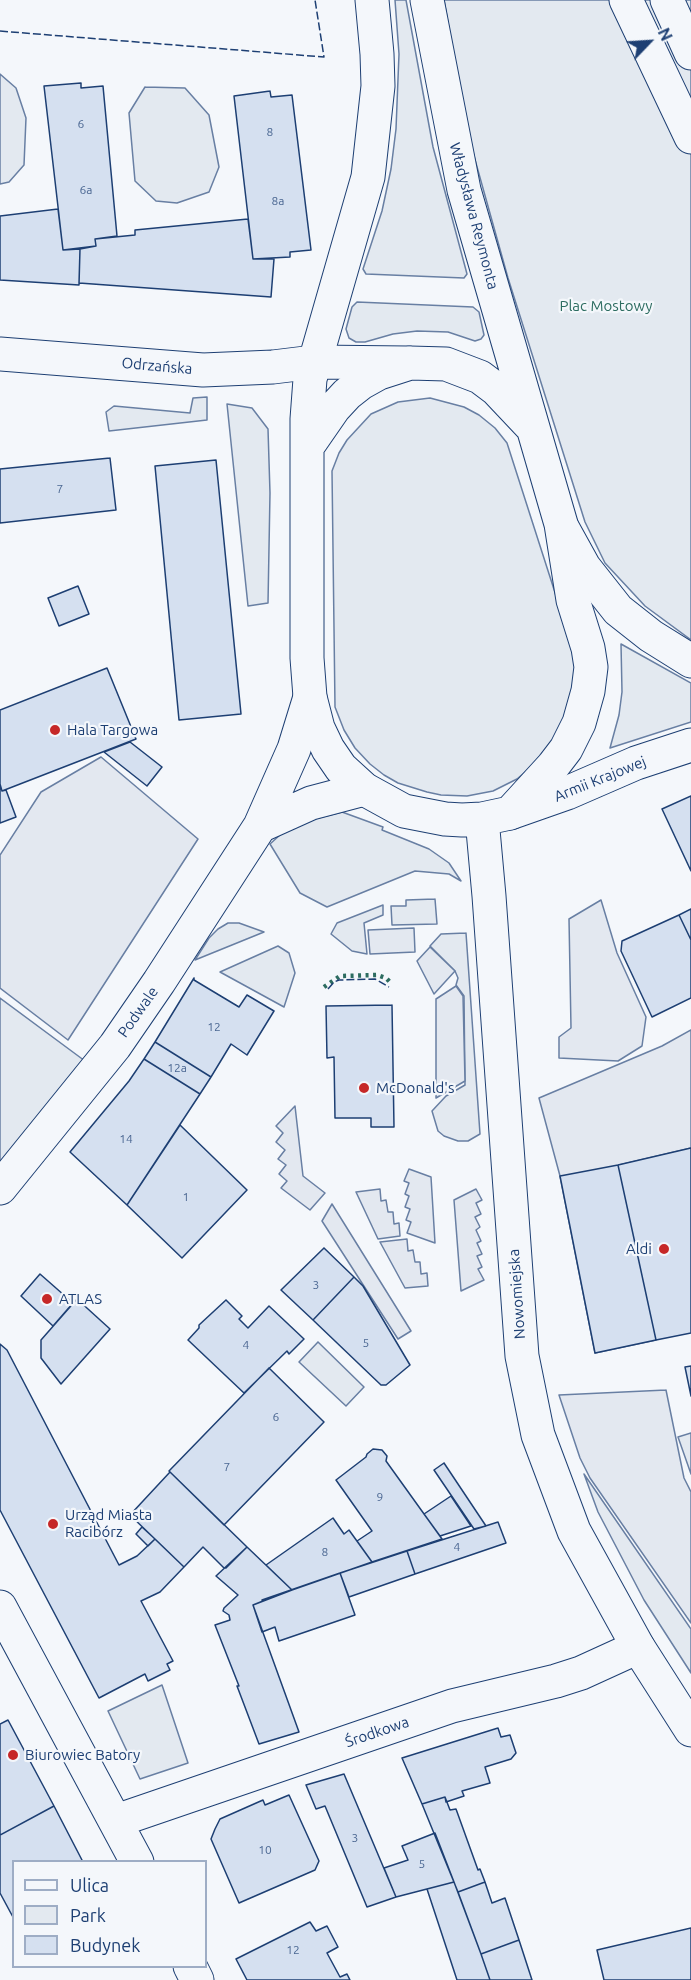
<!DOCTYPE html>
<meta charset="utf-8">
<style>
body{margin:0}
#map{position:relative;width:691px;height:1980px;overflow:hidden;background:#f4f7fb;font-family:Ubuntu,sans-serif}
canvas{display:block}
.legend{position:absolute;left:12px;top:1860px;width:195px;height:108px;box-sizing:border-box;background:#f4f7fb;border:2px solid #9eadc5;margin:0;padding:8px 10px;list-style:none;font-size:18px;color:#1d3f73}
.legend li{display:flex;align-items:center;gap:12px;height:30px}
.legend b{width:30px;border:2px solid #9eadc5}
.north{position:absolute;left:619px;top:12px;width:60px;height:60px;-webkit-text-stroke:4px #f4f7fb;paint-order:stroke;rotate:65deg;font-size:16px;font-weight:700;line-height:24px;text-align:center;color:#1d3f73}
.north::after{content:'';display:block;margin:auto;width:21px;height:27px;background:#1d3f73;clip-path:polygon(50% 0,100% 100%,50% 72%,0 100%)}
</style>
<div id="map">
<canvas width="691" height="1980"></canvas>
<ul class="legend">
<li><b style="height:8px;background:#f4f7fb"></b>Ulica</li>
<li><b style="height:16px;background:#e3e9f0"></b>Park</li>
<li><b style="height:16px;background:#d5e0f0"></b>Budynek</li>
</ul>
<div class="north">N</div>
</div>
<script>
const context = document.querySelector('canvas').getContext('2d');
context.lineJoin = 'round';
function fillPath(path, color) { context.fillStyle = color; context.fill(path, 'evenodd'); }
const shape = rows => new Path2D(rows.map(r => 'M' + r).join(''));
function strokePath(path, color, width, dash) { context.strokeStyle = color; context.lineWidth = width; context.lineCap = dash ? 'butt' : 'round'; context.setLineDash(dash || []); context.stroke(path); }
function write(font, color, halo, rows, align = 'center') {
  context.font = font + ' Ubuntu,sans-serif'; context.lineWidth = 4.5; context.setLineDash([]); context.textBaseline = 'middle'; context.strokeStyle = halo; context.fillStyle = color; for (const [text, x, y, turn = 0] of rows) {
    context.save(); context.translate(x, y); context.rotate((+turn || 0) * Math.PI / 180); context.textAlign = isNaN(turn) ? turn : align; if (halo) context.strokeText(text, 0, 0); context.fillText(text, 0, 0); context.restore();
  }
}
const green = shape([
 [395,0,406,0,433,147,467,274,464,278,366,274,363,269,382,211,391,169,396,129,399,54,395,0],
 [444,0,691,0,691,640,645,606,605,563,585,522,508,278,467,131,444,0],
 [0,74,16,88,26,118,24,165,9,182,0,184,0,74],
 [145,87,185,88,209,115,219,167,209,192,177,203,156,201,135,181,129,113,145,87],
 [357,302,473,307,479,312,484,335,481,339,475,341,448,332,417,331,393,334,365,342,356,342,349,338,346,329,352,307,357,302],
 [207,397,207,420,109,431,106,412,114,406,190,413,193,398,207,397],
 [430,398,464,407,479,415,495,428,507,443,576,658,576,675,559,734,530,768,517,779,493,791,467,796,441,795,427,792,398,783,384,775,370,764,355,748,344,730,335,707,332,471,339,453,347,440,371,414,398,402,430,398],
 [227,404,252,408,268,429,270,493,268,603,248,606,227,404],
 [621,644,691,683,691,722,610,748,619,715,622,692,621,644],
 [342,812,383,827,382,830,429,849,449,863,461,881,449,874,415,871,327,907,300,893,270,844,291,825,342,812],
 [435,899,437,924,392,925,391,906,406,906,406,900,435,899],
 [383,905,383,915,364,923,367,954,352,951,331,934,337,923,383,905],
 [228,923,239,923,264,932,195,960,209,938,218,929,228,923],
 [466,933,480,1134,468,1141,458,1141,444,1136,438,1131,432,1111,446,1096,465,1085,464,996,456,985,458,978,455,971,430,946,441,934,466,933],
 [278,946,289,953,295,973,284,1007,220,972,278,946],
 [0,998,85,1061,0,1167,0,998],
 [318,1342,364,1387,346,1406,299,1362,318,1342],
 [691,1433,691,1474,678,1437,691,1433],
 [584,1474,691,1629,691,1673,644,1600,598,1512,584,1474],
 [162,1685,188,1763,140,1779,108,1711,162,1685]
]);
fillPath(green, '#e3e9f0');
strokePath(green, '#687fa3', 1.5);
const parking = shape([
 [101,757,198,839,68,1040,0,988,0,855,41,792,101,757],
 [601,900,617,953,646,1017,642,1046,618,1061,559,1058,559,1037,571,1028,569,919,601,900],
 [414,928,415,952,370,954,368,930,414,928],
 [430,947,455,971,434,994,417,961,430,947],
 [456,986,463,996,465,1081,436,1098,436,999,456,986],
 [691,1030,691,1148,619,1165,656,1340,595,1353,560,1176,539,1098,662,1046,691,1030],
 [295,1106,303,1176,325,1193,310,1210,281,1188,287,1181,279,1174,286,1165,278,1159,285,1150,276,1142,283,1133,276,1126,295,1106],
 [409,1169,431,1177,435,1243,407,1233,411,1222,406,1220,410,1209,405,1207,409,1196,405,1194,409,1183,404,1181,409,1169],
 [380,1189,381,1201,386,1200,388,1212,393,1212,394,1224,399,1223,400,1236,378,1239,356,1192,380,1189],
 [476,1189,482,1200,476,1203,481,1214,475,1217,480,1227,476,1230,481,1241,477,1243,482,1254,477,1256,482,1267,478,1269,484,1280,461,1291,454,1200,476,1189],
 [332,1204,411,1331,398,1339,322,1221,332,1204],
 [407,1239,408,1251,413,1250,415,1262,420,1262,421,1274,427,1273,428,1286,405,1288,380,1242,407,1239],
 [666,1390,684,1478,691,1492,691,1623,590,1478,580,1458,559,1395,666,1390]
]);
fillPath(parking, '#e3e8f0');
strokePath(parking, '#687fa3', 1.5);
const building = shape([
 [81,83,81,88,103,86,117,236,95,239,96,246,63,250,44,86,81,83],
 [270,91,271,97,292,95,311,250,290,252,290,257,253,259,234,96,270,91],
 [58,209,63,250,80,249,79,285,0,280,0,216,58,209],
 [248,219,253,259,274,259,271,297,79,283,80,249,96,246,95,239,135,235,135,230,248,219],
 [110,458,116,510,0,523,0,469,110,458],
 [216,460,241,714,179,720,155,466,216,460],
 [78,586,89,614,59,626,48,598,78,586],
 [107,668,136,739,2,791,0,784,0,710,107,668],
 [130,742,162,767,147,786,104,752,130,742],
 [0,784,2,791,6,790,16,817,0,823,0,784],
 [691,796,691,871,662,809,691,796],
 [691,909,691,940,679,915,691,909],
 [679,915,691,940,691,998,652,1017,621,951,622,941,679,915],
 [194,978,194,980,239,1007,247,995,274,1011,247,1055,231,1044,211,1077,155,1042,194,978],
 [392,1005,394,1127,371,1127,371,1118,335,1118,334,1057,327,1058,326,1006,392,1005],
 [155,1042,211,1077,200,1094,144,1059,155,1042],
 [144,1059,200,1094,127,1205,70,1152,129,1081,144,1059],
 [180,1125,247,1190,182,1258,127,1205,180,1125],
 [691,1148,691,1333,656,1340,618,1165,691,1148],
 [618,1165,656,1340,595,1353,560,1176,618,1165],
 [324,1248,354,1277,313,1320,281,1290,324,1248],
 [40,1274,73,1303,53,1326,21,1296,40,1274],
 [354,1277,363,1286,410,1365,386,1385,381,1385,313,1320,354,1277],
 [77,1299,110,1329,61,1384,41,1358,41,1340,77,1299],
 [226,1300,242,1316,239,1319,248,1328,269,1306,304,1339,289,1354,287,1351,244,1393,188,1340,199,1328,199,1325,226,1300],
 [0,1344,7,1350,119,1565,137,1556,155,1539,184,1567,160,1592,141,1601,173,1661,167,1664,170,1670,148,1681,145,1674,99,1698,0,1510,0,1344],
 [691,1366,691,1396,685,1367,691,1366],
 [269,1368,324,1422,224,1525,169,1471,269,1368],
 [373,1449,382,1450,387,1456,386,1461,442,1539,372,1562,357,1541,372,1531,336,1480,366,1457,367,1454,373,1449],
 [444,1463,486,1526,474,1529,434,1470,444,1463],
 [170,1472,247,1547,226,1568,224,1568,203,1547,184,1567,130,1515,170,1472],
 [451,1496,471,1526,440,1536,424,1514,451,1496],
 [333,1518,344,1534,349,1530,372,1562,292,1590,266,1565,333,1518],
 [498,1522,506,1543,415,1574,407,1551,498,1522],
 [142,1527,155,1539,148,1546,136,1534,142,1527],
 [247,1547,292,1590,253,1605,299,1732,259,1744,237,1686,239,1686,215,1625,230,1620,229,1615,223,1611,224,1608,238,1595,216,1576,247,1547],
 [407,1551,415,1574,349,1597,340,1573,407,1551],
 [340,1573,355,1615,279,1641,275,1627,262,1632,253,1605,263,1601,262,1600,340,1573],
 [8,1720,54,1806,0,1835,0,1724,8,1720],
 [498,1728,501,1737,510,1735,516,1753,511,1759,485,1767,490,1783,462,1791,464,1796,446,1802,445,1797,422,1804,402,1758,498,1728],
 [344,1774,396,1897,367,1907,325,1806,316,1809,306,1785,344,1774],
 [289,1795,319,1861,315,1870,239,1903,211,1839,215,1829,220,1819,263,1800,265,1805,289,1795],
 [445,1797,450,1810,456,1809,478,1870,480,1869,485,1882,458,1892,422,1804,445,1797],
 [54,1806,83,1862,14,1862,14,1919,0,1893,0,1835,54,1806],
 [435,1833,454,1882,396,1897,384,1868,408,1860,402,1846,435,1833],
 [454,1882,481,1954,490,1980,457,1980,427,1889,454,1882],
 [485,1882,492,1903,505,1898,519,1940,481,1954,458,1892,485,1882],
 [310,1922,316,1931,327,1926,338,1947,327,1953,340,1977,347,1974,350,1980,247,1980,236,1959,310,1922],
 [691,1928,691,1980,604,1980,597,1950,691,1928],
 [519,1940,532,1980,490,1980,481,1954,519,1940]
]);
fillPath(building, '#d5e0f0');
strokePath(building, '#1d3f73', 1.5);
const minor = shape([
 [626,0,691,137],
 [667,0,691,53],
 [0,354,203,370,273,367,314,362,408,363],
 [563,529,584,567,618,610,651,636,691,661],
 [510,813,567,793,636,763,691,745],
 [260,826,311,803,364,789],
 [0,1188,115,1046,159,982,260,826,294,749,310,697],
 [0,1607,137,1862],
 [116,1821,452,1706,556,1681,581,1673,638,1647],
 [190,1966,197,1980]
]);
const major = shape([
 [372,0,377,54,378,86,368,177,310,379,307,419,307,658,310,697,318,728,328,749,341,768,364,789,404,811,445,819,462,820,482,819,510,813,553,766,566,749,579,723,588,691,591,667,588,648,573,600,561,524,464,190,427,0],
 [307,447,334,408,347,394,361,383,379,373,410,363,446,364,480,377,496,389,530,425],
 [482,819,489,896,522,1356,538,1435,574,1531,638,1647,691,1730]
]);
strokePath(minor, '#1d3f73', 35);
strokePath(major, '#1d3f73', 35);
strokePath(minor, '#f4f7fb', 33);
strokePath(major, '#f4f7fb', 33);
strokePath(shape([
 [324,987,340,976,377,975,386,978,392,984]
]), '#2c6c60', 4.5, [3, 4.5]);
strokePath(shape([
 [0,31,324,57,315,0],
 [328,989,334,982,339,980,375,979,389,987]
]), '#1d3f73', 1.5, [8, 3]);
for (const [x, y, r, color] of [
 [55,730,6,"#c62828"],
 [364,1088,6,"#c62828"],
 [664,1249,6,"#c62828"],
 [47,1299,6,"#c62828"],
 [53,1524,6,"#c62828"],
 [13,1755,6,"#c62828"]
]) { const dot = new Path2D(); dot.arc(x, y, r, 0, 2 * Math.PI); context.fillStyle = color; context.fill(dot); strokePath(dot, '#f4f7fb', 2); }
write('12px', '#4b6792', null, [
 ["6",81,124],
 ["8",270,132],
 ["6a",86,190],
 ["8a",278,201],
 ["7",60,489],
 ["12",214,1027],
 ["12a",177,1068],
 ["14",126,1139],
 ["1",186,1197],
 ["3",316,1285],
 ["5",366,1343],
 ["4",246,1345],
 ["6",276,1417],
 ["7",227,1467],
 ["9",380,1497],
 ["4",457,1547],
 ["8",325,1552],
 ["3",355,1838],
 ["10",265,1850],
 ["5",422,1864],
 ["12",293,1950]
]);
write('15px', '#1d3f73', '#f4f7fb', [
 ["Władysława Reymonta",474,216,75],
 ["Odrzańska",157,366,5],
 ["Armii Krajowej",600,779,-22],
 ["Podwale",138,1012,-55],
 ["Nowomiejska",517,1294,-94],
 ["Środkowa",377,1732,-19]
]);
write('15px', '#2c6c60', '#f4f7fb', [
 ["Plac Mostowy",606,306]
]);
write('15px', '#1d3f73', '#f4f7fb', [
 ["Hala Targowa",67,730],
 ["McDonald's",376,1088],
 ["Aldi",652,1249,"right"],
 ["ATLAS",59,1299],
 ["Urząd Miasta",65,1515],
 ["Racibórz",65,1532],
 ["Biurowiec Batory",25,1755]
], 'left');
</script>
